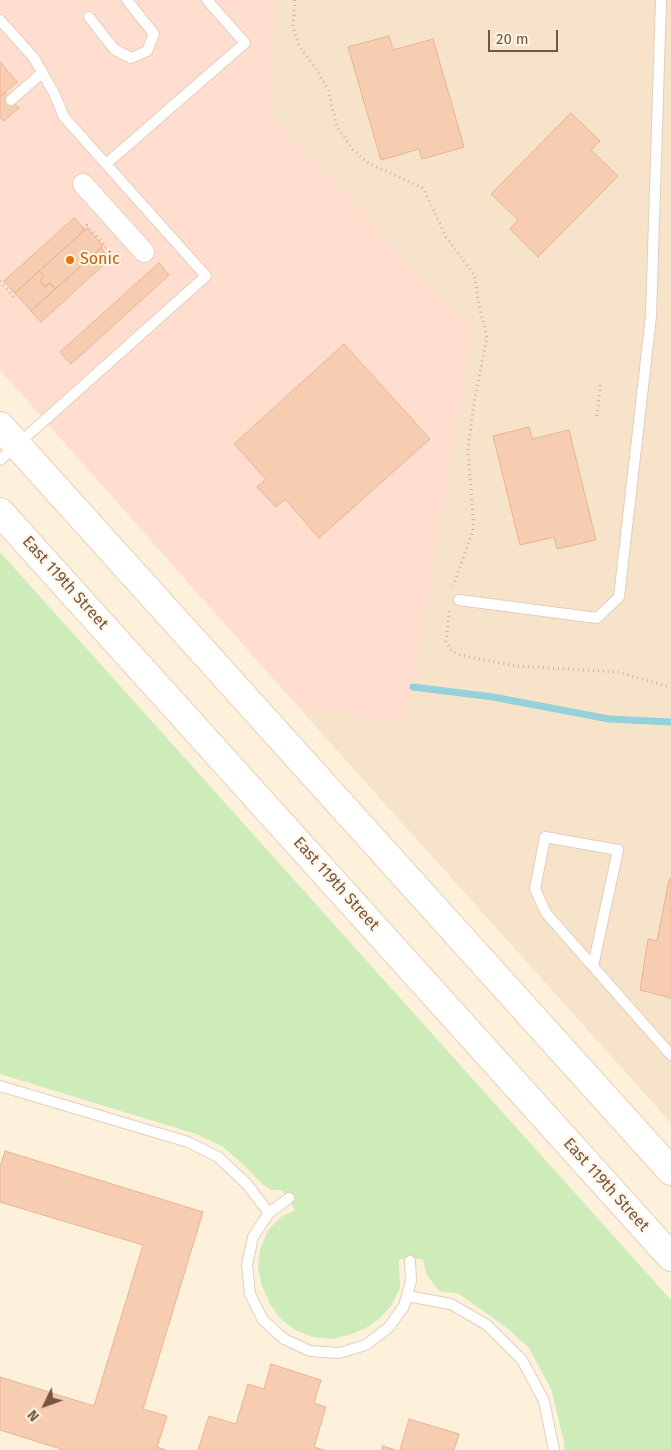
<!DOCTYPE html>
<style>
body{margin:0}
#map{position:relative;width:671px;height:1450px;overflow:hidden;background:#fef1dc;font-family:"Fira Sans",sans-serif}
canvas{display:block}
.north{position:absolute;left:20px;top:1380px;width:50px;height:50px;-webkit-text-stroke:4px #fff5e4;paint-order:stroke;rotate:228deg;font-size:14px;font-weight:700;line-height:20px;text-align:center;color:#755543}
.north::after{content:'';display:block;margin:auto;width:18px;height:22px;background:#755543;clip-path:polygon(50% 0,100% 100%,50% 72%,0 100%)}
.scale{position:absolute;left:488px;top:30px;width:70px;height:22px;box-sizing:border-box;border:2px solid #755543;border-top:0;padding-left:6px;font-size:15px;line-height:18px;white-space:nowrap;color:#755543;-webkit-text-stroke:4px #fff5e4;paint-order:stroke}
</style>
<div id="map">
<canvas width="671" height="1450"></canvas>
<div class="north">N</div>
<div class="scale">20 m</div>
</div>
<script>
const context = document.querySelector('canvas').getContext('2d');
context.lineJoin = 'round';
function fillPath(path, color) { context.fillStyle = color; context.fill(path, 'evenodd'); }
const shape = rows => new Path2D(rows.map(r => 'M' + r).join(''));
function strokePath(path, color, width, dash) { context.strokeStyle = color; context.lineWidth = width; context.lineCap = dash ? 'butt' : 'round'; context.setLineDash(dash || []); context.stroke(path); }
function write(font, color, halo, rows, align = 'center') {
  context.font = font + ' "Fira Sans",sans-serif'; context.lineWidth = 4; context.setLineDash([]); context.textBaseline = 'middle'; context.strokeStyle = halo; context.fillStyle = color; for (const [text, x, y, turn = 0] of rows) {
    context.save(); context.translate(x, y); context.rotate((+turn || 0) * Math.PI / 180); context.textAlign = isNaN(turn) ? turn : align; if (halo) context.strokeText(text, 0, 0); context.fillText(text, 0, 0); context.restore();
  }
}
fillPath(shape([
 [275,0,671,0,671,1123,299,708,407,721,270,114]
]), '#f6e3ca');
fillPath(shape([
 [0,0,275,0,270,114,472,330,407,722,299,708,0,370]
]), '#ffdecf');
fillPath(shape([
 [0,552,671,1300,671,1450,564,1450,564,1442,551,1389,529,1348,507,1328,459,1294,439,1291,426,1274,423,1259,399,1259,400,1288,392,1305,380,1318,366,1328,349,1335,332,1339,313,1337,295,1330,281,1319,270,1304,262,1286,258,1268,260,1249,268,1230,281,1217,295,1210,282,1190,272,1190,263,1185,245,1166,222,1146,196,1134,0,1074]
]), '#ceecba');
strokePath(shape([
 [413,687,493,697,609,719,671,722]
]), '#95d0db', 7);
const building = shape([
 [389,36,393,50,433,39,464,147,422,159,419,149,381,160,348,47,389,36],
 [0,62,17,82,0,97,0,62],
 [5,93,19,108,4,121,0,117,0,97,5,93],
 [571,113,600,141,591,150,618,176,538,257,510,229,518,220,491,194,571,113],
 [74,218,85,230,15,293,4,281,74,218],
 [87,228,103,246,55,289,50,283,45,287,40,281,44,276,39,271,87,228],
 [101,248,110,259,41,322,31,311,101,248],
 [159,263,169,275,71,364,60,352,159,263],
 [39,271,44,276,40,281,45,287,50,283,55,289,31,311,15,293,39,271],
 [344,344,430,439,319,538,285,499,276,507,257,487,266,479,234,444,344,344],
 [529,427,532,439,569,430,596,540,557,549,554,537,520,545,493,436,529,427],
 [671,878,671,998,640,990,648,939,657,941,669,880,671,878],
 [5,1151,203,1212,143,1409,167,1416,157,1447,166,1450,64,1450,0,1430,0,1377,94,1406,143,1245,0,1202,0,1167,5,1151],
 [271,1364,321,1380,314,1403,326,1407,314,1447,324,1450,198,1450,209,1416,236,1424,248,1384,264,1389,271,1364],
 [409,1419,459,1434,454,1450,400,1450,409,1419],
 [383,1446,395,1450,382,1450,383,1446]
]);
fillPath(building, '#f6cdb1');
strokePath(building, '#eab390', 1);
const lane = shape([
 [89,17,114,49,131,58,147,51,154,34,127,0],
 [0,20,34,58,54,93,64,117,206,276,0,460],
 [11,100,42,73],
 [106,164,245,43,207,0],
 [459,600,597,618,619,597,651,316,661,0],
 [593,966,618,850,545,837,535,889,546,913,671,1055],
 [0,1086,188,1142,218,1157,246,1183,269,1213],
 [289,1198,269,1213,253,1237,247,1265,250,1294,263,1320,284,1339,310,1351,339,1353,366,1345,389,1327,404,1306,411,1281,410,1261],
 [407,1296,451,1304,487,1325,522,1360,544,1401,554,1450]
]);
const street = shape([
 [83,184,144,252]
]);
const secondary = shape([
 [0,426,671,1171],
 [0,512,671,1257]
]);
strokePath(lane, '#e4cebb', 12);
strokePath(street, '#e4cebb', 22);
strokePath(secondary, '#eacfb7', 30);
strokePath(shape([
 [295,0,293,27,299,46,316,69,328,89,337,127,353,150,370,164,423,188,446,237,475,276,478,301,487,337,474,403,468,449,473,513,473,531,453,586],
 [83,229,87,225,106,247,102,250],
 [0,281,14,297,17,295],
 [597,416,601,381],
 [449,611,446,642,453,652,464,656,517,666,617,672,671,687]
]), '#dab095', 3, [1, 4]);
strokePath(lane, '#fff', 10);
strokePath(street, '#fff', 20);
strokePath(secondary, '#fff', 28);
for (const [x, y, r, color] of [
 [70,260,5,"#e8710a"]
]) { const dot = new Path2D(); dot.arc(x, y, r, 0, 2 * Math.PI); context.fillStyle = color; context.fill(dot); strokePath(dot, '#fff5e4', 2); }
write('16px', '#c56008', '#fff5e4', [
 ["Sonic",80,260]
], 'left');
write('16px', '#755543', '#fff5e4', [
 ["East 119th Street",65,583,48],
 ["East 119th Street",336,884,48],
 ["East 119th Street",606,1185,48]
]);
</script>
